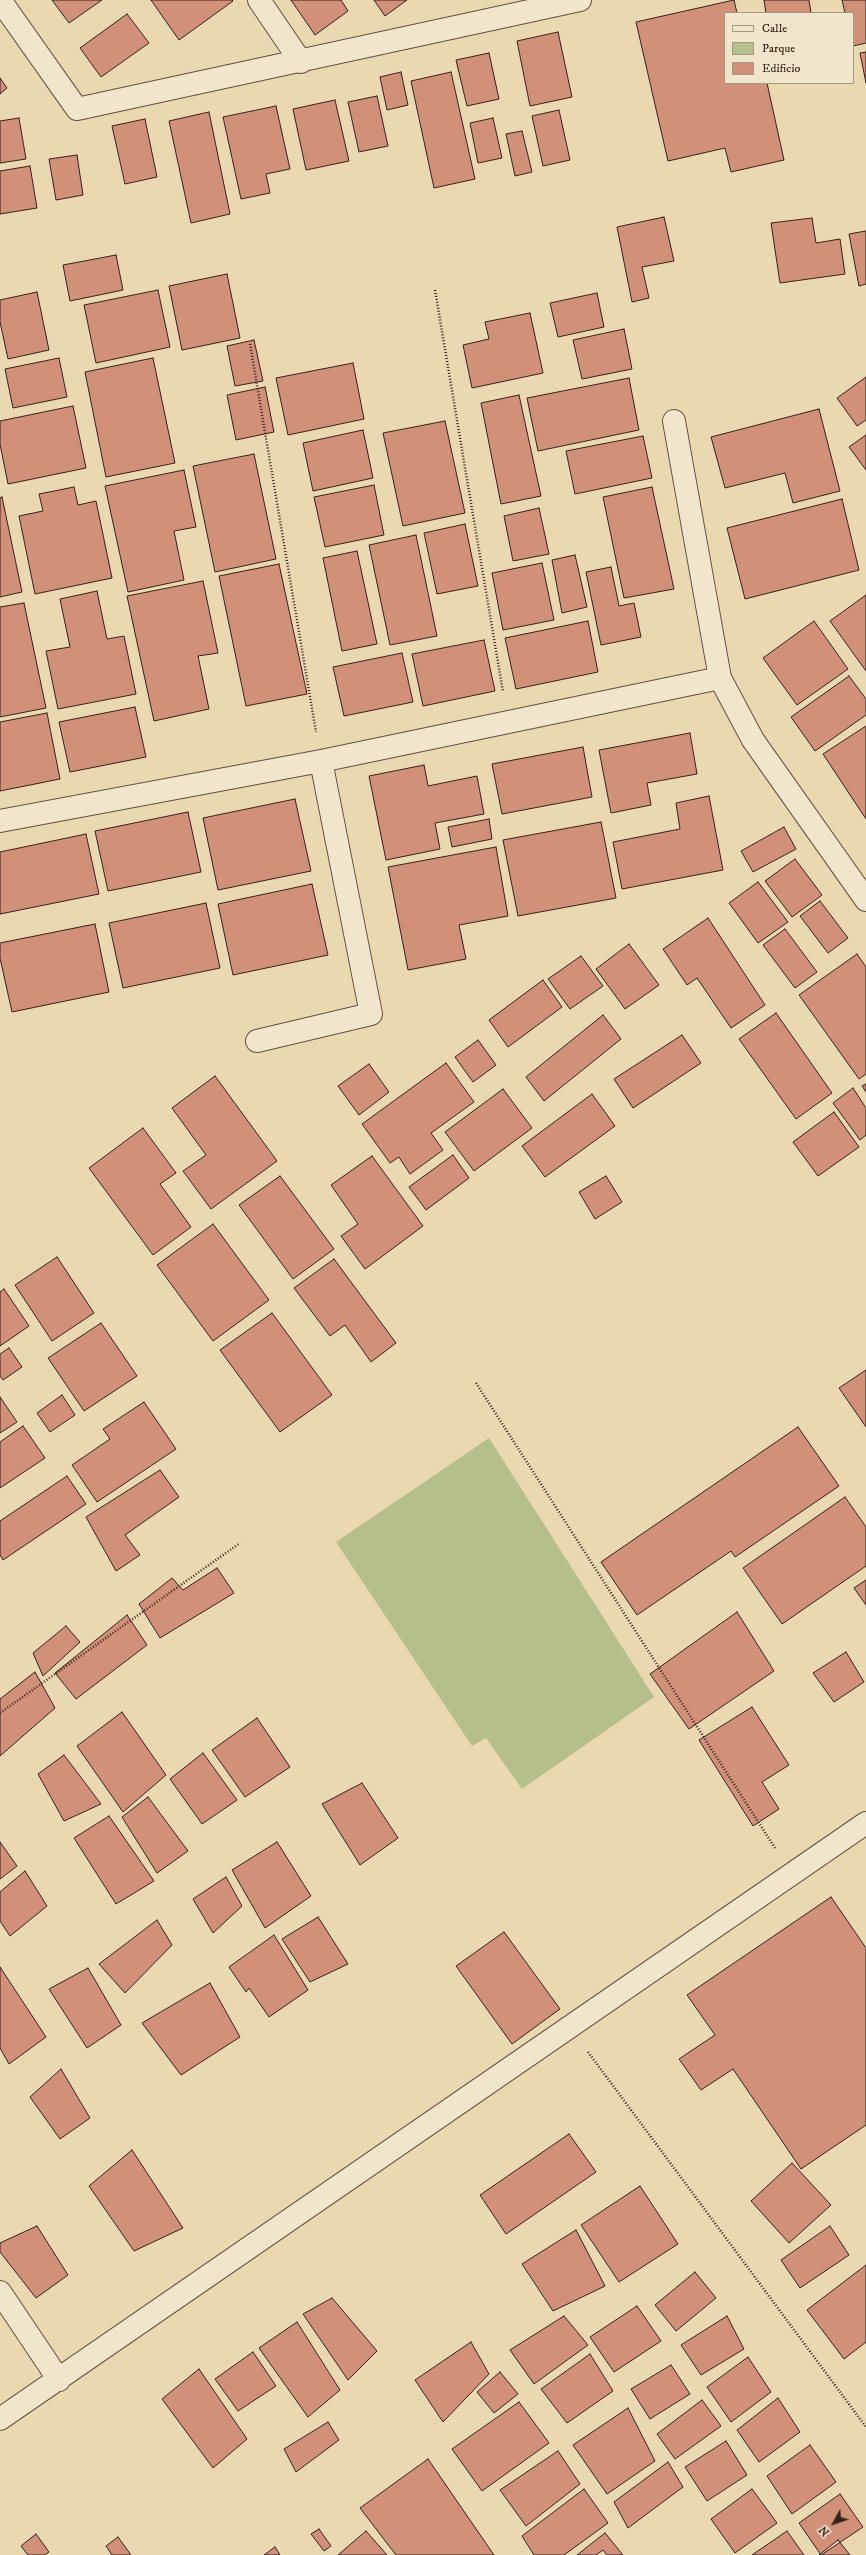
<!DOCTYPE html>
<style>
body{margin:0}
#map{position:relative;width:866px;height:2555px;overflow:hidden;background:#e9d8b0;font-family:"IM FELL DW Pica",serif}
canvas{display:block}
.legend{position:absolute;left:724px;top:12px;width:130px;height:72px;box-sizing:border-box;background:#f1e6cc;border:1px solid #a79785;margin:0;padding:5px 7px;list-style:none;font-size:12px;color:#37211a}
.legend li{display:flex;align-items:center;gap:8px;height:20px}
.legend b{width:20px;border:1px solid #a79785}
.north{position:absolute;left:814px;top:2503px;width:40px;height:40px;-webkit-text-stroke:3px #f1e6cc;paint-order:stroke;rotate:230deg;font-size:11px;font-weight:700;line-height:16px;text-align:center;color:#37211a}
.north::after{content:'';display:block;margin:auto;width:14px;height:18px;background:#37211a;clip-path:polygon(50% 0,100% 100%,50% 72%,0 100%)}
</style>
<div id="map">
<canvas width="866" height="2555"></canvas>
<ul class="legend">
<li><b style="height:5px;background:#f1e6cc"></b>Calle</li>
<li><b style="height:11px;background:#b5bf8c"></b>Parque</li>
<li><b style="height:11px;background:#d09178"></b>Edificio</li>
</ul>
<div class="north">N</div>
</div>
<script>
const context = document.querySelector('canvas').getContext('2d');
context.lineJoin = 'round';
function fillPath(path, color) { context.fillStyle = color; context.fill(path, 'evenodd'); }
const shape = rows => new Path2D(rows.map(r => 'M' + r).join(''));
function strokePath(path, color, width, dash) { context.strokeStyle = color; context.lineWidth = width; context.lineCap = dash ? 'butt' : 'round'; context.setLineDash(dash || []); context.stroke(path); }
fillPath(shape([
 [489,1438,654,1697,522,1789,486,1738,472,1746,336,1542]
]), '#b5bf8c');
const building = shape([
 [52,0,102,0,69,23,52,0],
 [151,0,232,0,233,1,179,40,151,0],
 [291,0,341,0,348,11,315,35,291,0],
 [374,0,407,0,385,16,374,0],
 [734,0,737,13,725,13,725,83,767,83,784,160,731,172,725,148,668,161,636,22,734,0],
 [764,0,809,0,811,13,766,13,764,0],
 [842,0,866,0,866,43,853,46,853,13,845,13,842,0],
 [127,14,149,43,101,77,80,48,127,14],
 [558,32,572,97,530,106,517,41,558,32],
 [866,52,866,83,860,53,866,52],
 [489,53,499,99,467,106,456,60,489,53],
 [401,72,408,105,387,110,380,77,401,72],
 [451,72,475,179,434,188,411,81,451,72],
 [0,78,7,88,0,94,0,78],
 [377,96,388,146,359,152,348,102,377,96],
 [335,100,349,161,306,170,293,109,335,100],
 [276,106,290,169,266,174,270,193,241,199,223,117,276,106],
 [559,110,570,160,543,166,532,116,559,110],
 [209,112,230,214,191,223,169,121,209,112],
 [19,118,26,159,0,163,0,121,19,118],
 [493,118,502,158,478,163,470,123,493,118],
 [145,119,157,177,125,184,112,126,145,119],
 [522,131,532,172,515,176,506,134,522,131],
 [77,155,83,195,56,200,49,159,77,155],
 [30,166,37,208,0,214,0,171,30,166],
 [664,217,674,261,642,267,649,298,632,302,617,227,664,217],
 [812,218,816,243,840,239,845,274,780,283,771,223,812,218],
 [866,231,866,284,859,286,849,234,866,231],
 [116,255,123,290,70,301,63,265,116,255],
 [227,274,240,338,182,350,169,286,227,274],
 [158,290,170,347,96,363,84,305,158,290],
 [37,292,49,350,8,359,0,322,0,300,37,292],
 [597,293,604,327,558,337,550,303,597,293],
 [530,313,543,373,472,388,463,345,489,339,485,322,530,313],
 [624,329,632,369,582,379,573,340,624,329],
 [254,340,263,381,235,386,227,346,254,340],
 [59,358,67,397,13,408,5,369,59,358],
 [153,358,175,463,106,477,85,372,153,358],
 [353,363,364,419,288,435,276,378,353,363],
 [866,377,866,420,857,426,837,398,866,377],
 [629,378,639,430,538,451,527,398,629,378],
 [265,387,274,432,236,440,227,395,265,387],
 [519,395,541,496,501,504,481,403,519,395],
 [73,406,86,468,8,484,0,444,0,421,73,406],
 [819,409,840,491,793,503,785,473,725,488,711,437,819,409],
 [445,421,465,513,403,526,383,433,445,421],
 [363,430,373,478,313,491,303,443,363,430],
 [866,435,866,470,849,447,866,435],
 [643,436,652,478,575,494,566,451,643,436],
 [254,454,276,559,215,572,193,466,254,454],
 [184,470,196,527,174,531,184,580,128,592,105,486,184,470],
 [374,485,384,535,325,547,314,497,374,485],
 [74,487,78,505,96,501,112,578,35,594,19,516,43,511,39,494,74,487],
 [652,487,674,589,624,598,603,497,652,487],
 [2,497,22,592,0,597,0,498,2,497],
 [842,499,859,570,745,599,727,528,842,499],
 [539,508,549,554,513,561,504,516,539,508],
 [465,524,478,586,437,594,424,533,465,524],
 [416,535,437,636,390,645,369,545,416,535],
 [357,551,377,644,342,651,323,558,357,551],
 [575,555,587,607,562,613,552,560,575,555],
 [542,563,554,620,503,630,492,573,542,563],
 [279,564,307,694,246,706,219,576,279,564],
 [611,567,619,606,634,603,641,637,601,645,586,572,611,567],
 [203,581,218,653,198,656,209,709,154,721,127,596,203,581],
 [97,591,107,639,124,636,136,694,58,709,46,651,70,647,60,599,97,591],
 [866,595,866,671,830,621,866,595],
 [24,603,46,708,0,717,0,607,24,603],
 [588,621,598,672,516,689,505,638,588,621],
 [814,621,848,669,797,705,763,658,814,621],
 [484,640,495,691,423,706,412,654,484,640],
 [402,653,413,702,344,716,333,667,402,653],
 [849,676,866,699,866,715,815,751,791,717,849,676],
 [135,707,146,757,70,772,59,722,135,707],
 [47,713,60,779,0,791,0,722,47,713],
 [866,726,866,819,823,754,866,726],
 [690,733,697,774,647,783,651,805,611,813,599,750,690,733],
 [583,747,592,797,502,814,492,764,583,747],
 [424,765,428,786,477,776,484,814,435,823,440,849,386,860,369,776,424,765],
 [709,796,723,870,622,889,613,842,680,829,676,803,709,796],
 [295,799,311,871,218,890,203,818,295,799],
 [188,812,201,872,108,891,95,831,188,812],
 [489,819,492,839,452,847,448,827,489,819],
 [601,822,616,898,518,916,503,840,601,822],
 [784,827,796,849,753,872,741,851,784,827],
 [86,834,99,894,0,914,0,852,86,834],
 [496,847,508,916,459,925,466,959,408,970,388,867,496,847],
 [795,859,822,895,792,917,765,881,795,859],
 [758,882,788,922,758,943,729,903,758,882],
 [312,884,328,955,233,975,218,904,312,884],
 [820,901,848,938,828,953,800,916,820,901],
 [206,903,220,968,123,988,109,923,206,903],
 [708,918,765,1005,731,1028,697,978,687,985,663,949,708,918],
 [95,924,109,992,12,1012,0,958,0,943,95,924],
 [785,929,817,972,795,988,763,945,785,929],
 [629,944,659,985,625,1009,596,969,629,944],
 [857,954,866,967,866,1074,859,1079,799,995,857,954],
 [581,956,603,986,570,1009,548,979,581,956],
 [543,980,562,1007,508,1047,489,1020,543,980],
 [776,1013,832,1093,796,1119,739,1039,776,1013],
 [603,1015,621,1039,544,1101,526,1077,603,1015],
 [682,1035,701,1063,633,1108,614,1079,682,1035],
 [478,1040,496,1065,473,1082,455,1057,478,1040],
 [446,1063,474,1102,431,1133,443,1150,410,1174,399,1157,390,1163,362,1124,446,1063],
 [369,1064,389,1092,359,1115,338,1086,369,1064],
 [215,1076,277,1161,211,1209,183,1171,206,1155,172,1108,215,1076],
 [866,1084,866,1092,862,1086,866,1084],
 [853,1088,866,1108,866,1135,860,1140,833,1103,853,1088],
 [503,1089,532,1128,474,1171,445,1132,503,1089],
 [592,1094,615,1126,545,1177,522,1146,592,1094],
 [834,1112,859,1147,818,1176,793,1142,834,1112],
 [143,1128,176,1173,160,1184,191,1227,153,1255,89,1168,143,1128],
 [453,1155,469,1178,426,1210,409,1187,453,1155],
 [372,1156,423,1226,365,1269,341,1236,358,1224,331,1185,372,1156],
 [280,1176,334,1249,293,1279,239,1205,280,1176],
 [606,1176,622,1202,595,1219,579,1192,606,1176],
 [213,1224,269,1300,213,1341,157,1265,213,1224],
 [57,1257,94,1313,52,1341,15,1285,57,1257],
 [334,1259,396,1343,371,1362,345,1325,330,1336,294,1288,334,1259],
 [4,1289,29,1326,0,1346,0,1292,4,1289],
 [272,1313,332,1395,280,1432,220,1350,272,1313],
 [101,1323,137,1376,84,1411,48,1358,101,1323],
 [9,1348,22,1367,3,1380,0,1376,0,1354,9,1348],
 [866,1370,866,1427,839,1388,866,1370],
 [62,1395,75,1415,50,1432,37,1413,62,1395],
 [0,1397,17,1422,0,1433,0,1397],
 [144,1402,176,1449,97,1502,72,1465,110,1439,103,1429,144,1402],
 [23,1426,45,1458,0,1488,0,1442,23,1426],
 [798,1427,839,1486,735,1557,731,1551,637,1615,601,1562,798,1427],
 [160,1470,179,1497,125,1535,140,1555,116,1571,86,1517,160,1470],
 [67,1476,86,1504,3,1560,0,1555,0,1521,67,1476],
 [845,1497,866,1527,866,1566,782,1624,743,1568,845,1497],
 [217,1568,234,1593,160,1638,139,1604,172,1578,183,1590,217,1568],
 [866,1580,866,1605,854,1588,866,1580],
 [737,1612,774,1671,689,1729,650,1674,737,1612],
 [127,1615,147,1645,76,1699,55,1673,127,1615],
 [66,1626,80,1642,43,1676,33,1653,66,1626],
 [846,1652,864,1682,834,1702,813,1673,846,1652],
 [35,1672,55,1708,0,1756,0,1699,35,1672],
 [752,1707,789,1765,762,1782,779,1809,753,1826,699,1740,752,1707],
 [122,1712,166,1775,123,1812,77,1746,122,1712],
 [257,1718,290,1767,245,1797,212,1750,257,1718],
 [203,1753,237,1800,202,1824,170,1779,203,1753],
 [64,1755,101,1804,64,1821,38,1774,64,1755],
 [362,1783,398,1838,360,1865,322,1804,362,1783],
 [148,1797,188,1851,157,1873,122,1817,148,1797],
 [109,1816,154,1881,116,1904,74,1838,109,1816],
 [0,1842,17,1866,0,1879,0,1842],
 [277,1842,311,1896,265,1928,232,1870,277,1842],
 [25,1871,47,1906,10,1936,0,1921,0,1892,25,1871],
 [226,1877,242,1906,213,1933,193,1899,226,1877],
 [831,1897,866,1948,866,2125,801,2169,733,2069,701,2090,679,2059,715,2035,687,1995,831,1897],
 [318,1917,348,1964,310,1982,282,1939,318,1917],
 [157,1920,172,1945,125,1993,99,1964,157,1920],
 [504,1932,560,2009,512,2044,456,1966,504,1932],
 [274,1935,308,1990,269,2017,249,1988,246,1992,229,1967,274,1935],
 [0,1967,46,2037,9,2064,0,2048,0,1967],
 [88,1968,121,2025,87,2048,49,1989,88,1968],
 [210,1983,240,2037,181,2075,142,2023,210,1983],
 [61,2069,90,2118,60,2139,30,2097,61,2069],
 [569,2134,596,2172,506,2234,480,2195,569,2134],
 [132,2150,183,2228,134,2251,89,2186,132,2150],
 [792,2163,831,2205,789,2243,751,2201,792,2163],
 [640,2186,678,2244,619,2282,581,2225,640,2186],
 [37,2226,68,2275,36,2298,0,2252,0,2243,37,2226],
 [830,2226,849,2255,800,2288,781,2260,830,2226],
 [576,2230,605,2286,553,2311,522,2264,576,2230],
 [866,2265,866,2342,844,2359,807,2310,866,2265],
 [695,2272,716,2298,676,2331,655,2305,695,2272],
 [332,2298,377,2351,348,2380,303,2314,332,2298],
 [637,2306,661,2341,614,2372,590,2337,637,2306],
 [564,2316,588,2345,534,2384,510,2350,564,2316],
 [727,2316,744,2349,701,2375,681,2345,727,2316],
 [297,2322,340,2390,308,2417,259,2348,297,2322],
 [471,2342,489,2374,443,2422,415,2380,471,2342],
 [253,2352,276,2386,238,2411,215,2379,253,2352],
 [590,2354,613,2391,567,2423,541,2389,590,2354],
 [748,2357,771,2392,731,2422,707,2387,748,2357],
 [671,2365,690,2394,650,2419,631,2389,671,2365],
 [199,2369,247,2439,213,2468,162,2399,199,2369],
 [500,2372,518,2394,494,2413,477,2392,500,2372],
 [778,2398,800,2432,759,2462,737,2430,778,2398],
 [702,2400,721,2426,675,2459,657,2434,702,2400],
 [519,2402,549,2443,482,2491,452,2449,519,2402],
 [628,2408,655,2461,607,2494,573,2445,628,2408],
 [328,2422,339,2440,296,2472,284,2449,328,2422],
 [726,2441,747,2475,707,2501,685,2467,726,2441],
 [810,2445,836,2482,792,2514,767,2476,810,2445],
 [558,2451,580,2484,526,2526,500,2490,558,2451],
 [428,2459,494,2555,396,2555,360,2508,428,2459],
 [668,2462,683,2487,628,2528,614,2502,668,2462],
 [584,2489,608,2523,564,2555,534,2555,522,2536,584,2489],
 [752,2489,777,2523,735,2553,711,2519,752,2489],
 [840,2494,863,2527,821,2555,799,2523,840,2494],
 [319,2529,331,2546,324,2551,311,2534,319,2529],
 [366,2531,387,2555,338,2555,366,2531],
 [787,2531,804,2555,752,2555,787,2531],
 [605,2533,623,2555,607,2555,603,2550,596,2555,577,2555,605,2533],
 [36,2534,49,2552,45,2555,28,2555,21,2546,36,2534],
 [118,2537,131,2555,112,2555,106,2546,118,2537],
 [838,2540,850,2555,819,2555,838,2540],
 [275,2547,280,2555,264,2555,275,2547]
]);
fillPath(building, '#d09178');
strokePath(building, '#37211a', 1);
const minor = shape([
 [0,0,77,109,580,0],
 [259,0,301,62],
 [674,421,720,678,753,740,866,900],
 [0,821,321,761,720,678],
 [257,1041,371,1014,321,761],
 [0,2292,59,2380],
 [0,2419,866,1823]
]);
strokePath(minor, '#644f40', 24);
strokePath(shape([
 [435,290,503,692],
 [250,344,316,732],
 [476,1383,775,1848],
 [0,1713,240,1543],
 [588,2052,866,2427]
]), '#37211a', 2.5, [1, 2]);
strokePath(minor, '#f1e6cc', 22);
</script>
